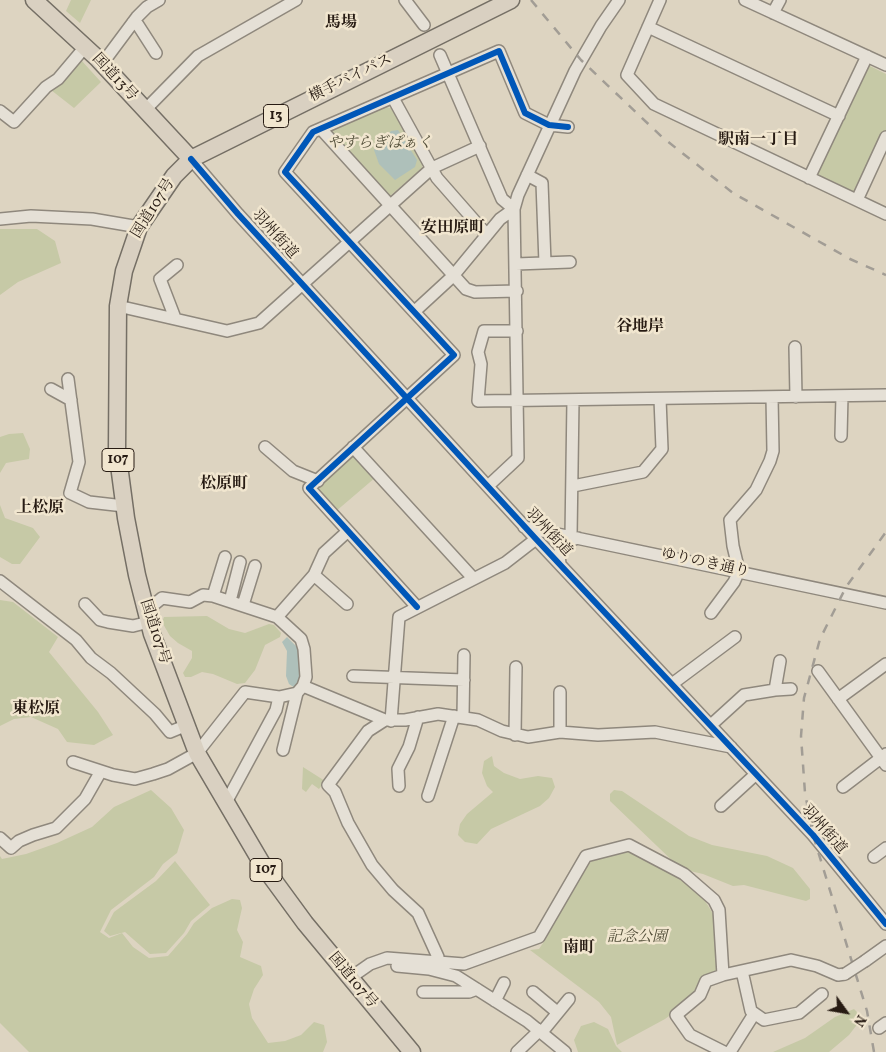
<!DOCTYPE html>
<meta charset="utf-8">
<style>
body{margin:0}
#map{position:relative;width:886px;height:1052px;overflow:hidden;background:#ddd4c1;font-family:Vollkorn,serif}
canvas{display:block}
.north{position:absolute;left:821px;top:987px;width:50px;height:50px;-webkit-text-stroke:4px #f1e6cf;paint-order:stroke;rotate:122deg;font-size:14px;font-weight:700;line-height:20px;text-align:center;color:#271b13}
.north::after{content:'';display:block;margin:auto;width:18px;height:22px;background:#271b13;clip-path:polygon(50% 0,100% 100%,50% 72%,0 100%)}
</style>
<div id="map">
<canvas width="886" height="1052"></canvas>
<div class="north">N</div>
</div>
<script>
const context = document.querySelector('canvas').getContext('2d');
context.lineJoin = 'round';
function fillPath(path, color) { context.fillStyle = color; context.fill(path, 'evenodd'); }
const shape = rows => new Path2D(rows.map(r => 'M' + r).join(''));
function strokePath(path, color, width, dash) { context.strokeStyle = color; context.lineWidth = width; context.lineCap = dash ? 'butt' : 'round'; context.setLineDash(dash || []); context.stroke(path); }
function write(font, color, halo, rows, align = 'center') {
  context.font = font + ' Vollkorn,"Noto Serif JP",serif'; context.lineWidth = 5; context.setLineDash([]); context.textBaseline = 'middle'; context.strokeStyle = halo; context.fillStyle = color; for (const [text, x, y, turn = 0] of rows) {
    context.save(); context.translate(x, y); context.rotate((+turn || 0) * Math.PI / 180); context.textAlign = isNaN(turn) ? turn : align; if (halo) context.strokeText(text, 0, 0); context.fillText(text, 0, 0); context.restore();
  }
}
fillPath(shape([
 [71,0,91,0,80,23,66,11],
 [81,60,101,82,74,108,51,90,62,83],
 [870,66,886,74,886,131,858,191,852,193,819,177,817,172,865,68],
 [386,107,391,108,423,161,422,168,391,195,387,195,332,134,333,129],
 [0,229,37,229,55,241,61,263,18,282,0,295],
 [23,433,30,449,29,459,6,463,0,473,0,437,9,434],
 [353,456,358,456,376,477,335,512,318,493,319,487],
 [0,505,5,518,33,528,40,537,20,564,12,564,0,557],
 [0,600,13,602,58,637,49,652,98,712,113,735,94,745,67,742,58,729,31,717,14,719,0,726],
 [207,616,229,629,245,633,269,624,274,625,281,633,280,637,265,645,255,670,245,683,237,684,213,674,202,672,191,677,185,677,183,673,192,658,192,651,178,643,170,636,162,622,164,617],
 [492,756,494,766,504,773,520,779,538,776,552,778,555,787,549,798,540,806,491,829,477,844,465,842,458,835,460,824,467,814,493,792,487,786,482,773,484,761],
 [303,767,325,781,319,789,312,784,306,792,302,789],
 [151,790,171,808,184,830,177,853,163,864,154,877,111,910,100,932,109,938,122,933,133,947,149,958,168,956,187,934,194,923,212,908,232,899,240,900,242,908,237,930,243,942,240,957,261,966,263,975,254,989,249,1004,252,1018,268,1043,285,1041,301,1035,314,1022,324,1025,327,1042,323,1052,29,1052,0,1023,0,856,2,859,26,854,57,843,92,827,114,807],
 [614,790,622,791,689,836,712,845,767,856,793,868,810,889,810,899,806,901,744,885,733,886,703,874,681,869,610,801,610,794],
 [631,851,685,880,704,899,713,914,716,925,716,973,692,999,665,1019,617,1045,611,1017,599,1002,530,950,539,949,547,937,549,928,593,858],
 [175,861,210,905,191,921,184,933,166,953,150,954,125,932,110,936,104,931,114,912,156,881],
 [854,1009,859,1014,859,1022,849,1035,829,1052,773,1052,805,1038,835,1017],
 [594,1022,608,1029,616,1046,622,1052,578,1052,574,1040,581,1026]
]), '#c6c9a6');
fillPath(shape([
 [398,130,417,160,415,167,395,180,379,164,374,150,391,131],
 [287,637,301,651,301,679,295,688,289,684,286,676,287,651,282,642]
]), '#aec0ba');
const minor = shape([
 [405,0,424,25],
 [660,0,627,75,654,104,886,214],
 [745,0,886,65],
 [773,13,780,0],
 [133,22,138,25,156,53],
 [648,27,839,116],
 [440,55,502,199,514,209],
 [102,64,137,17,147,7,159,0],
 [393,98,437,178,487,235],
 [145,110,198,56,296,0],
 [0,111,14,122,46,87,58,79,85,47],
 [321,129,466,289,475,292,517,291],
 [191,159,238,214,536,539,813,835,886,924],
 [527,175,542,183,545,263],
 [809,178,867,56],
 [857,200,886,137],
 [0,219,31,216,92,219,139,227],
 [516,264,570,262],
 [118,306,227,331,259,323,432,168,480,146],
 [415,311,453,276,500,219,514,209],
 [175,318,160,279,177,265],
 [517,331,484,331,478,352,481,364,478,401,886,395],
 [795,347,796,397],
 [68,379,79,462,70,493,89,502,124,506],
 [51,389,71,400],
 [841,436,842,396],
 [265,447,293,471,318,481],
 [353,447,473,578],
 [488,486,518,458,514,209,518,195,575,71,601,26,619,0],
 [573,486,643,472,662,449,660,399],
 [524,527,886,603],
 [571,536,573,400],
 [560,564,559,554,564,545,568,541,578,538],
 [314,575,347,604],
 [0,581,76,640,91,658,111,673,155,714,170,732,187,725],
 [213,596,225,557],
 [230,601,240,562],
 [85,604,100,620,108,622,133,626,149,622],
 [243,605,255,566],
 [417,607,309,488,454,355,285,172,313,132,499,51,525,113,549,125,568,127],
 [146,611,162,598,190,602,203,595,213,596,277,617],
 [711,613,734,582,739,571,733,546,730,520,756,490,770,461,773,451,772,397],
 [818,671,886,765],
 [353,676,464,680],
 [672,684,735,637],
 [303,686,385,720,405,720,438,714,478,720,502,731,528,737,560,732,598,735,655,732,731,747],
 [775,690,791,689],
 [560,692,560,732],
 [838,699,886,664],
 [463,716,464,655],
 [385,720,368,731,328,785,335,792,348,823,372,865,393,890,418,913,438,957],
 [391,721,399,617,505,563,536,539],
 [711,725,744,695,775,690,780,661],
 [515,735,516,667],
 [283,750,297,693],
 [73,762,113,775,135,779,153,774,168,769,197,753,245,692,279,697,297,693,303,686,306,677,304,649,301,639,277,617,314,575,324,553,348,531],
 [399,786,398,769,409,747,418,717],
 [843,787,886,754],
 [428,796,454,716],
 [223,800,229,797,276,710,279,697],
 [721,806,756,774],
 [0,838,11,848,19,841,33,835,56,828,85,799,101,771],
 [874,857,886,848],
 [865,961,886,946],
 [397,966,429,969,456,976,527,1021,565,1052],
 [742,971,751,1011,764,1020,799,1013,822,994],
 [723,975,706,981,700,995,676,1015,690,1035,724,1052],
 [350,978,370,964,387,958,464,964,539,937,586,856,629,845,684,874,714,900,719,910,723,975,791,960,817,966,838,975,845,974],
 [423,992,469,992,477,989],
 [533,992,557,1012],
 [495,1001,504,983],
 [879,1028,886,1023],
 [542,1032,569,999],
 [517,1052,540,1030],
 [730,1052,754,1014]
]);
const highway = shape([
 [34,0,97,58,191,159],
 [412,1052,305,923,264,867,197,753,152,634,137,575,126,518,117,450,118,306,124,271,139,227,174,176,191,159,511,0]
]);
strokePath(minor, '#8f887d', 14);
strokePath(highway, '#756f65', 19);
strokePath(minor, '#e5e0d6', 11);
strokePath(highway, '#d9d0c1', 16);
strokePath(shape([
 [531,0,581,60,662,137,733,193,850,259,886,275],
 [874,1052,867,1011,813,835,805,793,801,736,804,698,820,639,846,587,886,532]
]), '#a29d95', 2.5, [9, 9]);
const minorBridge = shape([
 [845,974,865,961]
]);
strokePath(minorBridge, '#8f887d', 14, []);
strokePath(minorBridge, '#e5e0d6', 11);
strokePath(shape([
 [191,159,238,214,536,539,813,835,886,924],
 [417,607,309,488,454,355,285,172,313,132,499,51,525,113,549,125,568,127]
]), '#0057b8', 6);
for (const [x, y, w] of [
 [276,116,25],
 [118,460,32],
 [266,870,32]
]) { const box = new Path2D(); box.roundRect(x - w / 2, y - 11.5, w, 23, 4); context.fillStyle = '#f1e6cf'; context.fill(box); strokePath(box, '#271b13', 1); }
write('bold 14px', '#271b13', null, [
 ["13",276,116],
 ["107",118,460],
 ["107",266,870]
]);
write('15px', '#271b13', '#f1e6cf', [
 ["国道13号",114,78,47],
 ["横手バイパス",351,79,-26],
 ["国道107号",154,209,-58],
 ["羽州街道",274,235,48],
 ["羽州街道",548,533,47],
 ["ゆりのき通り",705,564,12],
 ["国道107号",154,632,72],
 ["羽州街道",823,830,49],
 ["国道107号",352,981,50]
]);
write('italic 15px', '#514d38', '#f1e6cf', [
 ["やすらぎぱぁく",380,144],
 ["記念公園",637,938]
]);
write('bold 16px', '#271b13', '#f1e6cf', [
 ["馬場",341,24],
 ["駅南一丁目",758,141],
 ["安田原町",453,229],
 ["谷地岸",640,328],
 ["松原町",224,485],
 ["上松原",40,509],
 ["東松原",36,710],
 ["南町",579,949]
]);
</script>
